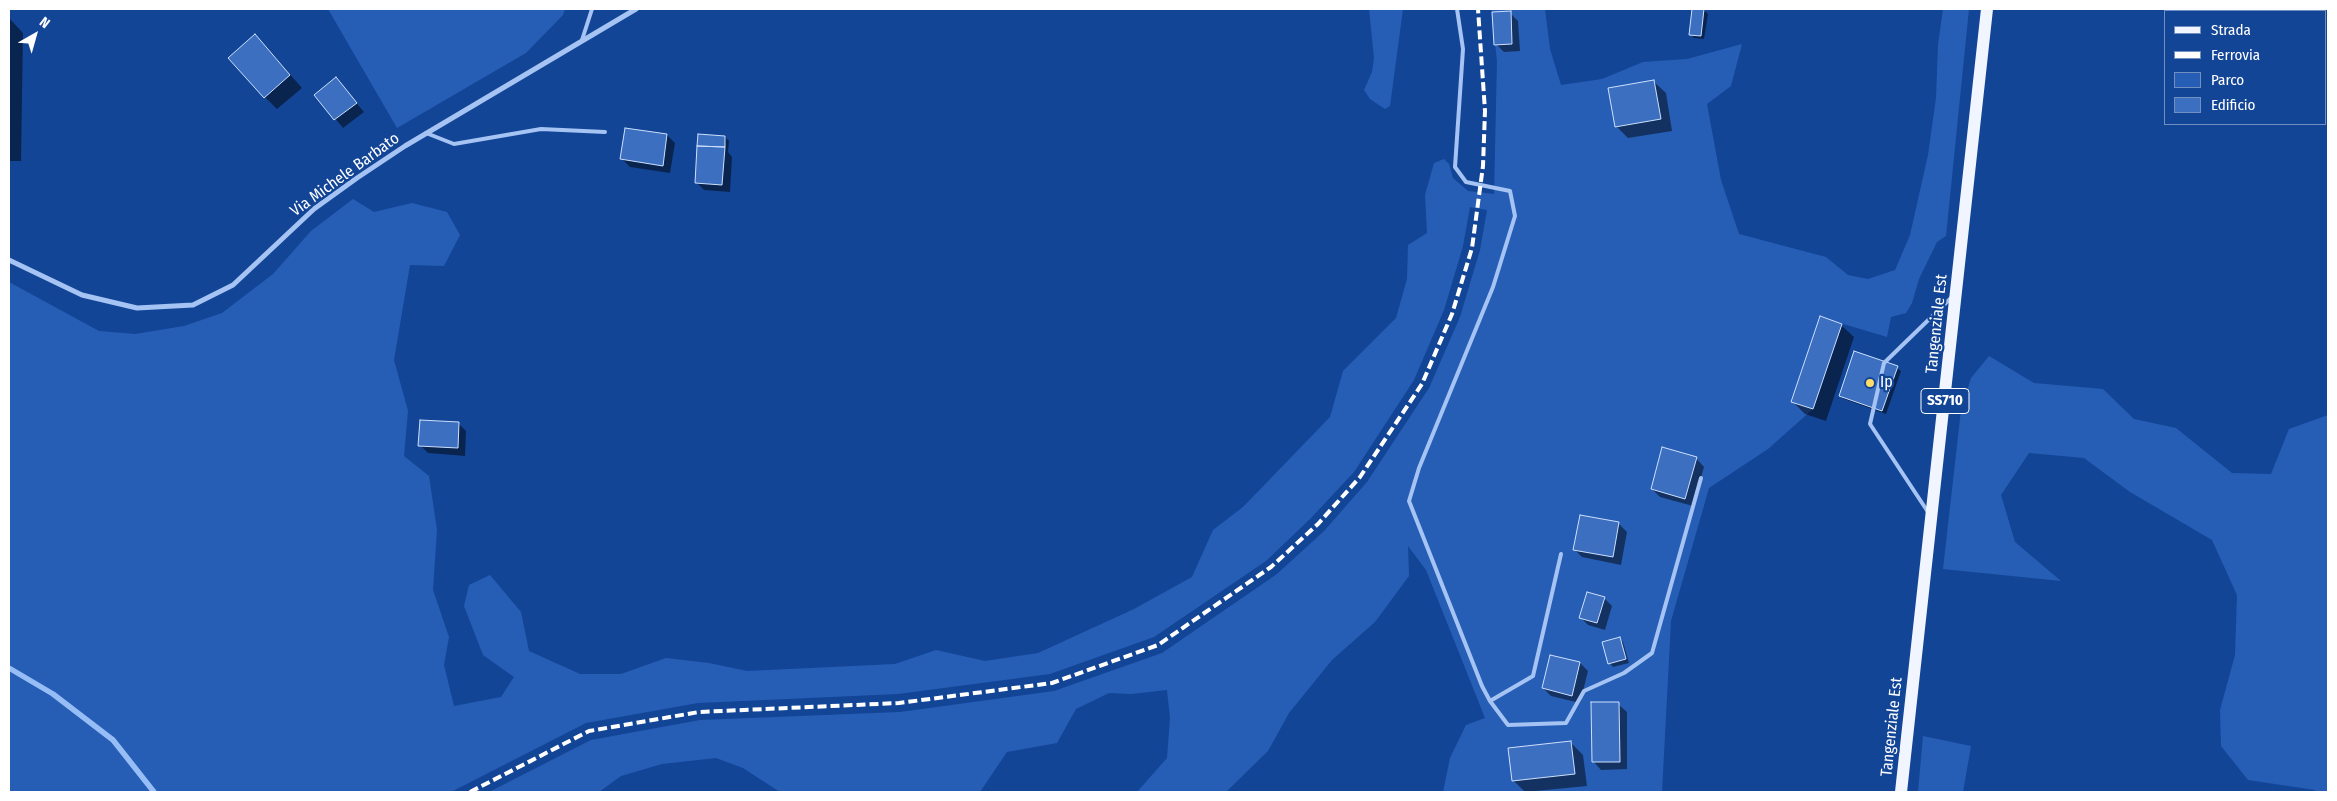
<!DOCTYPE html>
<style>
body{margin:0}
#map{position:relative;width:2337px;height:801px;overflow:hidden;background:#134597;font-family:"Fira Sans Condensed",sans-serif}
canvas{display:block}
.frame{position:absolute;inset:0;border:10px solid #fff;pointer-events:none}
.legend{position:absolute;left:2164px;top:10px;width:162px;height:115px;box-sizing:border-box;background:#134597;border:1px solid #718fc1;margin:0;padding:6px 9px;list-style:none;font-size:15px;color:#fff}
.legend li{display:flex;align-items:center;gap:10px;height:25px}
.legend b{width:25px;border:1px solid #718fc1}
.north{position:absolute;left:10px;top:10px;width:50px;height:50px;-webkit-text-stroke:4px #134597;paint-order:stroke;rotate:38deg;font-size:14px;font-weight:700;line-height:20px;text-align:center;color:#fff}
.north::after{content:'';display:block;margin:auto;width:18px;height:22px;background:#fff;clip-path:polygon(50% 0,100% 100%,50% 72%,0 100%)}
</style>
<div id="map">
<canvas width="2337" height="801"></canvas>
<div class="frame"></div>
<ul class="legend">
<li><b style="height:6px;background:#f1f5ff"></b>Strada</li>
<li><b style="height:6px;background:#fff"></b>Ferrovia</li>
<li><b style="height:14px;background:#265eb6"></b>Parco</li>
<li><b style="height:14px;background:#3c6fbf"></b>Edificio</li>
</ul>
<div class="north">N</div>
</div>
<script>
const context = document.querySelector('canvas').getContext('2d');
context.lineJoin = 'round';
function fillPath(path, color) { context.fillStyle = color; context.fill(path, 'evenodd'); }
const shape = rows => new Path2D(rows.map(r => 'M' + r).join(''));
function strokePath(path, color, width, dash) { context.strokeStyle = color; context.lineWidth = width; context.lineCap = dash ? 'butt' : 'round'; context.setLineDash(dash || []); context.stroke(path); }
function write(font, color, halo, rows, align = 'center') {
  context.font = font + ' "Fira Sans Condensed",sans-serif'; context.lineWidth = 4.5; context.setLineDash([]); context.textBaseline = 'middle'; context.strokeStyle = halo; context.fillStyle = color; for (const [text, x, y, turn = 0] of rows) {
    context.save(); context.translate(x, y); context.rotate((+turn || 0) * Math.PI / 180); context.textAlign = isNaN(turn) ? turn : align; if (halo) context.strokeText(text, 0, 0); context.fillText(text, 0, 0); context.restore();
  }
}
fillPath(shape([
 [328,9,565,9,563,15,526,53,397,128],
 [1369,9,1403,9,1390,106,1385,109,1370,99,1364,90,1372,72,1374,58],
 [1491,9,1545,9,1550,49,1561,85,1602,79,1643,62,1687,59,1742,44,1731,86,1707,104,1721,180,1739,234,1826,257,1848,275,1868,279,1895,270,1910,235,1928,155,1936,98,1938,45,1943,9,1969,9,1946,236,1937,242,1919,279,1912,303,1906,313,1891,317,1887,337,1820,317,1791,402,1813,409,1768,449,1709,488,1671,621,1662,792,1443,792,1450,758,1466,725,1485,718,1426,570,1408,546,1409,576,1375,622,1332,660,1289,713,1268,751,1226,792,1137,792,1167,758,1170,718,1167,690,1131,694,1109,693,1076,709,1057,743,1007,752,980,792,780,792,743,768,716,758,662,764,621,776,599,792,489,792,591,740,700,720,900,712,1054,691,1162,653,1277,574,1324,531,1367,482,1429,388,1460,317,1480,250,1487,210,1470,207,1463,246,1444,310,1414,380,1354,472,1311,518,1266,561,1154,637,1050,674,898,694,698,703,586,723,451,792,9,792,9,282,99,331,135,334,184,326,222,313,273,274,311,231,353,199,374,212,412,203,447,212,460,235,444,266,410,265,394,360,408,411,404,456,429,476,437,530,433,590,449,637,444,665,454,706,501,697,514,677,483,655,464,606,469,585,490,575,521,612,529,651,580,674,621,674,666,658,709,663,747,671,895,664,936,650,985,661,1038,653,1134,609,1192,577,1213,530,1243,507,1330,417,1343,371,1396,318,1407,279,1408,245,1427,233,1425,195,1434,163,1444,159,1449,164,1453,178,1468,191,1494,194,1497,61],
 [1989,356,2034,383,2103,389,2134,419,2176,428,2232,473,2271,474,2289,429,2328,415,2328,792,2315,792,2315,790,2248,780,2221,746,2220,710,2235,655,2237,595,2212,540,2130,492,2084,458,2029,453,2001,495,2015,542,2061,581,1943,569,1961,410,1971,378],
 [1923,736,1971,746,1963,792,1918,792]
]), '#265eb6');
fillPath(shape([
 [1693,9,1704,10,1708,14,1704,39,1694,38,1690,34],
 [1510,13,1518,21,1520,51,1504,52,1496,44],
 [9,18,23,33,21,161,9,161],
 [267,48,302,88,277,109,265,97],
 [336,79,364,112,343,128,316,95],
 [1653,81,1666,93,1672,131,1628,138,1616,126],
 [667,135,675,143,670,173,630,167,622,159],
 [725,137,729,141,728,152,732,157,730,192,704,190,696,182],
 [1841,325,1854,337,1826,421,1805,414,1792,401],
 [1897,368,1901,371,1886,414,1844,399,1840,396],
 [458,423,466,431,465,456,428,453,420,445],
 [1696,458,1704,467,1693,506,1660,497,1652,489],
 [1619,524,1627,532,1621,565,1582,557,1574,549],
 [1604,598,1612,606,1605,630,1588,625,1580,617],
 [1620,639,1623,642,1629,663,1613,667,1610,663],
 [1580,663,1588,671,1580,703,1551,696,1543,688],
 [1618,704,1627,712,1627,769,1601,770,1593,761],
 [1571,743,1583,755,1587,786,1525,792,1513,780]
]), '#0007');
strokePath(shape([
 [9,668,53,694,113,740,154,792]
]), '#97bdf6', 5.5);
const building = shape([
 [1692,9,1704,9,1701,36,1689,35,1692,9],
 [1511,11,1512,44,1494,45,1492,12,1511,11],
 [255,34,290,75,264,98,228,58,255,34],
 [336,77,357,103,334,120,314,95,336,77],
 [1654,80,1661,119,1615,127,1608,88,1654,80],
 [625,128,667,134,663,166,620,159,625,128],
 [698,134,725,136,725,147,697,146,698,134],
 [697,146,725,147,722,185,695,183,697,146],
 [1820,316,1842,324,1813,409,1791,402,1820,316],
 [1854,351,1898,366,1882,411,1839,396,1854,351],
 [420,420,459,422,458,448,418,446,420,420],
 [1662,447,1697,457,1685,499,1651,489,1662,447],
 [1580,515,1619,522,1613,557,1573,550,1580,515],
 [1587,592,1605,597,1597,623,1579,618,1587,592],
 [1620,637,1626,659,1608,664,1602,642,1620,637],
 [1550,655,1580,662,1572,696,1542,688,1550,655],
 [1591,702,1619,702,1620,762,1592,762,1591,702],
 [1571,741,1575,774,1512,781,1508,748,1571,741]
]);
fillPath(building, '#3c6fbf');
strokePath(building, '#cde0fd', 1);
strokePath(shape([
 [1457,9,1463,49,1455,167,1466,182,1510,191,1515,216,1493,287,1419,468,1409,501,1482,686,1490,701,1508,725,1566,723,1584,691,1624,673,1652,653,1701,478],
 [582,40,592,9],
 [426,133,454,144,541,129,605,132],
 [1928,512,1870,424,1884,363,1952,297],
 [1490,701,1533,676,1561,554]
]), '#a5c3f3', 4);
strokePath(shape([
 [9,260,82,295,137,308,193,305,233,285,314,209,357,178,405,146,636,9]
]), '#a5c3f3', 5);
strokePath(shape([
 [1901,792,1987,9]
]), '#f1f5ff', 12);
strokePath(shape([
 [470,792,589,731,699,712,899,703,1052,683,1158,645,1271,567,1318,524,1360,477,1422,384,1452,314,1472,248,1483,166,1485,111,1478,9]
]), '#fff', 4, [9, 4]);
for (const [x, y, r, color] of [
 [1870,383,5,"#ffdd67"]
]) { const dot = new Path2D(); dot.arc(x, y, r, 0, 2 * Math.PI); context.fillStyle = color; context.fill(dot); strokePath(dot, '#134597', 2); }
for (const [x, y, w] of [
 [1945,401,48]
]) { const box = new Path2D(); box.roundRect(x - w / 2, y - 12.5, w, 25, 4); context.fillStyle = '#134597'; context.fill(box); strokePath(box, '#fff', 1); }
write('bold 15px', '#fff', null, [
 ["SS710",1945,401]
]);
write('16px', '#fff', '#134597', [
 ["Via Michele Barbato",345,175,-36],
 ["Tangenziale Est",1937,324,-84],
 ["Tangenziale Est",1892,727,-84]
]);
write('16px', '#fff', '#134597', [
 ["Ip",1880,383]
], 'left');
</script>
